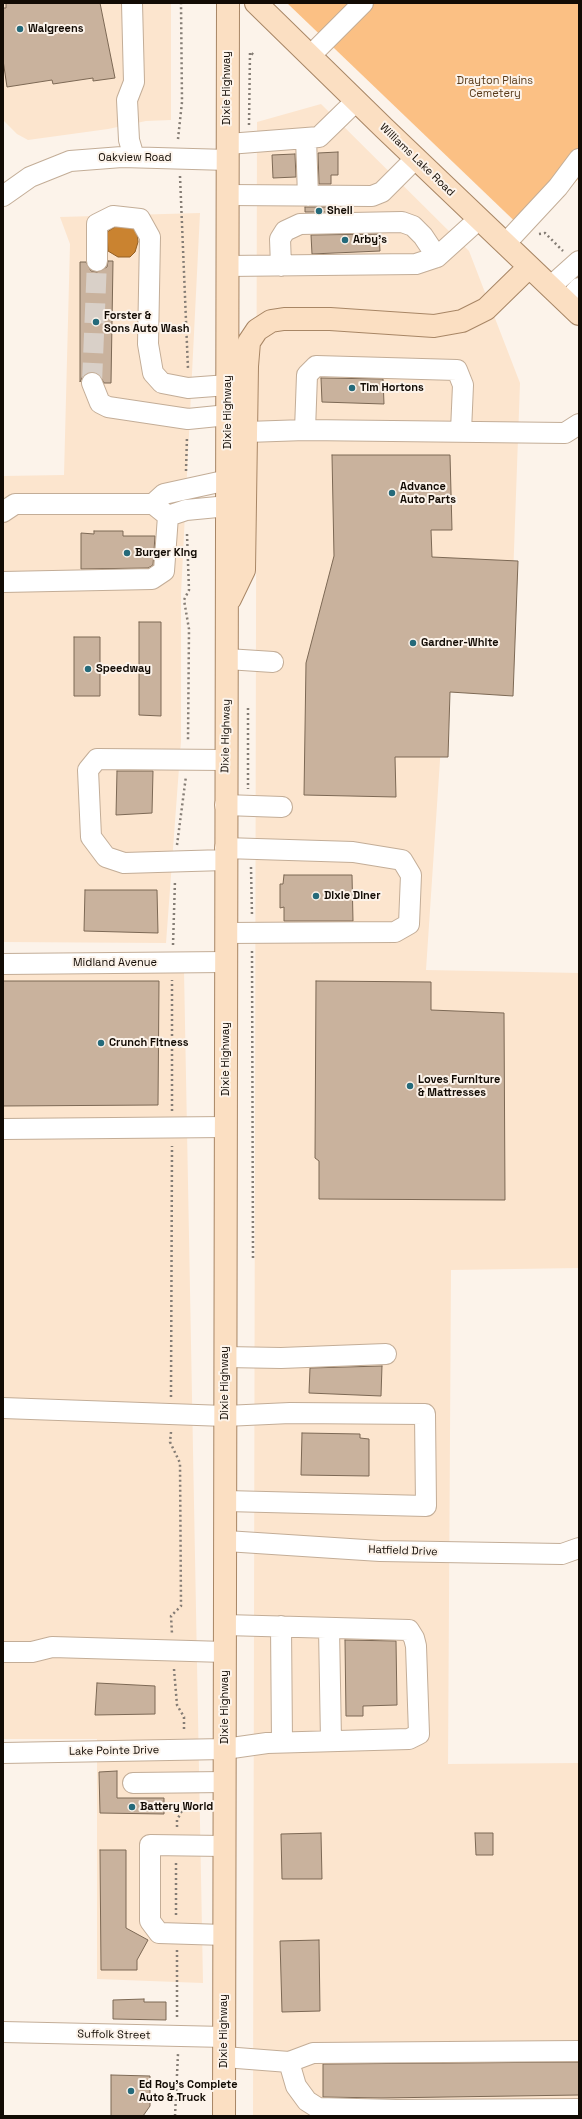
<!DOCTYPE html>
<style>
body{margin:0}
#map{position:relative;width:582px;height:2119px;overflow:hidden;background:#fcf3ea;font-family:"Space Grotesk",sans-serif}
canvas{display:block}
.frame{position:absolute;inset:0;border:4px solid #120b04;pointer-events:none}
</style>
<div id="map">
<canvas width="582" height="2119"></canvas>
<div class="frame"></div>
</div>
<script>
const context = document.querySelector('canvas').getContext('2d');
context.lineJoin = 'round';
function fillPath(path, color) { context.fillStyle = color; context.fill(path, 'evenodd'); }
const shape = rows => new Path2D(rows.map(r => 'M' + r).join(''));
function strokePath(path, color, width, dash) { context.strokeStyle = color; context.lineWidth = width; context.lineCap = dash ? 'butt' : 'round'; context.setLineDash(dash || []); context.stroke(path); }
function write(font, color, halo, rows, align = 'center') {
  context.font = font + ' "Space Grotesk",sans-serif'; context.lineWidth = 4; context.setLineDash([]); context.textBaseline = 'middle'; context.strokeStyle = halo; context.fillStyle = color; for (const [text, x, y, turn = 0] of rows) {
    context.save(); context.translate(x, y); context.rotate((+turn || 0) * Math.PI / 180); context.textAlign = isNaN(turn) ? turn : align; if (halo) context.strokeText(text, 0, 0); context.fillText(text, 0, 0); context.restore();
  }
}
fillPath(shape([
 [3,3,171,3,171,120,146,121,108,129,28,140,17,134,3,120],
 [321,104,469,251,520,383,509,689,445,685,426,970,579,973,579,1268,451,1270,448,1764,579,1763,579,2116,253,2116,257,122],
 [200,213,181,594,181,741,166,943,3,942,3,476,64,475,70,244,60,217],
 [184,970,203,1983,97,1979,97,1739,3,1739,3,971]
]), '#fce5ce');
fillPath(shape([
 [287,3,579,3,579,178,528,234]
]), '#fbc084');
const water = shape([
 [129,224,137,232,138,242,135,252,130,257,118,257,108,251,107,232,118,225,129,224]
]);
fillPath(water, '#ca8330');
strokePath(water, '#935f23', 1);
const building = shape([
 [6,3,100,3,115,78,93,81,93,78,53,84,52,80,7,87,3,60,3,8,6,8,6,3],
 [338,152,338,175,331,175,331,184,319,184,318,153,338,152],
 [295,154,296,177,273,178,272,155,295,154],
 [305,207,332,207,332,212,305,212,305,207],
 [379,234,380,251,312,254,311,235,379,234],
 [108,261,113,261,111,383,104,383,99,374,93,372,83,376,80,382,80,262,86,262,91,271,97,272,107,267,108,261],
 [321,378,383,379,384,404,322,402,321,378],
 [332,455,450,455,452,530,431,530,432,557,518,561,513,696,450,692,448,757,395,757,396,797,304,795,306,663,334,556,332,455],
 [94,531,123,531,123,536,155,536,153,565,148,568,81,569,81,533,94,534,94,531],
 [139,622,161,622,161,716,139,715,139,622],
 [74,637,100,637,100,696,74,696,74,637],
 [117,771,153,771,152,813,116,815,117,771],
 [284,875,352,875,353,921,284,921,284,907,280,908,280,884,283,884,284,875],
 [85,890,157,890,158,933,84,931,85,890],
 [3,981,159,981,158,1105,3,1106,3,981],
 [316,981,431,982,431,1010,504,1013,505,1200,319,1199,319,1161,315,1158,316,981],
 [382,1366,381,1396,309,1393,310,1368,382,1366],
 [302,1433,360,1434,360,1438,369,1439,369,1476,301,1475,302,1433],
 [345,1640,396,1641,397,1705,363,1706,363,1716,346,1716,345,1640],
 [97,1683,155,1686,155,1714,95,1715,97,1683],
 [117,1771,117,1798,164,1798,164,1814,100,1813,99,1772,117,1771],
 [321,1833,322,1879,282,1879,281,1834,321,1833],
 [475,1833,493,1833,493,1855,476,1855,475,1833],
 [100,1850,126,1850,126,1928,148,1940,137,1960,137,1970,101,1970,100,1850],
 [319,1940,320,2011,282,2012,280,1941,319,1940],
 [144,1999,144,2002,166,2002,166,2020,113,2019,113,2000,144,1999],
 [579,2062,579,2095,381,2098,323,2097,323,2064,579,2062],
 [111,2075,150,2076,150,2106,143,2116,111,2116,111,2075]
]);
fillPath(building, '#c9b29d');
strokePath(building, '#7d6955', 1);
strokePath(shape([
 [92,383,97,261]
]), '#d9d0c8', 20, [20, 10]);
const minor = shape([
 [132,3,134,82,127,100,129,140,134,157],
 [310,56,363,3],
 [306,138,308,196],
 [228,144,319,137,356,101],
 [228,195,372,196,382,192,416,158],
 [3,196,30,177,70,161,122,157,228,160],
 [505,244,558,187,579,159],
 [97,261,97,224,113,216,140,219,150,237,148,344,153,373,162,383,188,388,228,385],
 [227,266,416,264,437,257,479,219],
 [281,266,280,239,285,231,300,224,402,222,413,226,423,236,437,257],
 [550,287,579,261],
 [566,302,579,288],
 [92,383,100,403,108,407,188,419,228,415],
 [305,430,307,375,316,366,457,370,463,385,461,431],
 [247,432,305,430,565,433,579,424],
 [153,504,164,494,228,480],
 [3,512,15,504,153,504,168,516],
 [168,516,186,510,228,506],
 [3,582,152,579,164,571,168,516],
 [227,659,273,662],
 [225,805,282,807],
 [225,848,353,852,402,860,411,875,409,924,395,932,226,933],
 [225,860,124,863,106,857,91,837,88,770,97,759,226,760],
 [3,964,226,962],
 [3,1129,226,1127],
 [225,1357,281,1358,386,1354],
 [3,1408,225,1416,290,1413,425,1414,426,1506,226,1501],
 [226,1541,380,1551,562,1554,579,1548],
 [281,1626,282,1742],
 [329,1628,331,1741],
 [3,1652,32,1652,52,1647,225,1652],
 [3,1753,225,1749,267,1743,409,1739,419,1734,416,1646,414,1638,409,1630,225,1625],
 [133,1783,225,1782],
 [224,1846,150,1845,150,1921,159,1933,225,1935],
 [3,2032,225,2037],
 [224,2057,289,2062,313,2053,579,2051],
 [289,2062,296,2086,307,2101,318,2108,396,2110,579,2109]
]);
const major = shape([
 [256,3,384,128,579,314],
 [230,599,244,570,247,366,249,342,257,330,271,321,284,319,330,319,434,326,462,321,486,309,529,267],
 [224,2116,228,3]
]);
strokePath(minor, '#c3ad97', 22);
strokePath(major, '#a88665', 24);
strokePath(shape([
 [249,125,250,52,254,55],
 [178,139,182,102,181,3],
 [180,176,188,369],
 [539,234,545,233,563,251],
 [186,471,187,436],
 [187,534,189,590,184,600,189,629,188,741],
 [248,708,248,789],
 [177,845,186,776],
 [251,867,252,916],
 [173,945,175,880],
 [252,951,253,1260],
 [172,1111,172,980],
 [171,1397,172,1146],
 [171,1432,170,1442,180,1463,181,1606,171,1616,172,1634],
 [174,1669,177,1705,184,1717,184,1731],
 [177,1827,177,1820,183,1809,183,1800],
 [176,1915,176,1862],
 [177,1950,177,2019],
 [175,2116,178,2054]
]), '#857d75', 2.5, [2, 3]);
strokePath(minor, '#fff', 20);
strokePath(major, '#fbdfc2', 22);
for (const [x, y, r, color] of [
 [20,29,4,"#256a7a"],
 [319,211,4,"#256a7a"],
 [345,240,4,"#256a7a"],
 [96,322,4,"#256a7a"],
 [352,388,4,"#256a7a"],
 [392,493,4,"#256a7a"],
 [127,553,4,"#256a7a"],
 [413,643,4,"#256a7a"],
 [88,669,4,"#256a7a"],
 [316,896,4,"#256a7a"],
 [101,1043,4,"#256a7a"],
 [410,1086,4,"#256a7a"],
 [132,1807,4,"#256a7a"],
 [131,2091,4,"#256a7a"]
]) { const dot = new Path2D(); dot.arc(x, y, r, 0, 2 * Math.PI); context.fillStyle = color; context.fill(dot); strokePath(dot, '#fcf3ea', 1.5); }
write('bold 11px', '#120b04', '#fcf3ea', [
 ["Walgreens",28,29],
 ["Shell",327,211],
 ["Arby's",353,240],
 ["Forster &",104,316],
 ["Sons Auto Wash",104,329],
 ["Tim Hortons",360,388],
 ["Advance",400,487],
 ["Auto Parts",400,500],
 ["Burger King",135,553],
 ["Gardner-White",421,643],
 ["Speedway",96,669],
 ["Dixie Diner",324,896],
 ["Crunch Fitness",109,1043],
 ["Loves Furniture",418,1080],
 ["& Mattresses",418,1093],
 ["Battery World",140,1807],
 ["Ed Roy's Complete",139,2085],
 ["Auto & Truck",139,2098]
], 'left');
write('11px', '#583a19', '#fcf3ea', [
 ["Drayton Plains",495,81],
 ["Cemetery",495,94]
]);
write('11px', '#120b04', '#fcf3ea', [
 ["Dixie Highway",227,88,-90],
 ["Oakview Road",135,158],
 ["Williams Lake Road",417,160,44],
 ["Dixie Highway",228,412,-90],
 ["Dixie Highway",226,736,-89],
 ["Midland Avenue",115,963],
 ["Dixie Highway",226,1059,-90],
 ["Dixie Highway",225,1383,-90],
 ["Hatfield Drive",403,1551,2],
 ["Dixie Highway",225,1707,-90],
 ["Lake Pointe Drive",114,1751,-1],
 ["Dixie Highway",224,2031,-90],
 ["Suffolk Street",114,2035,1]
]);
</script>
